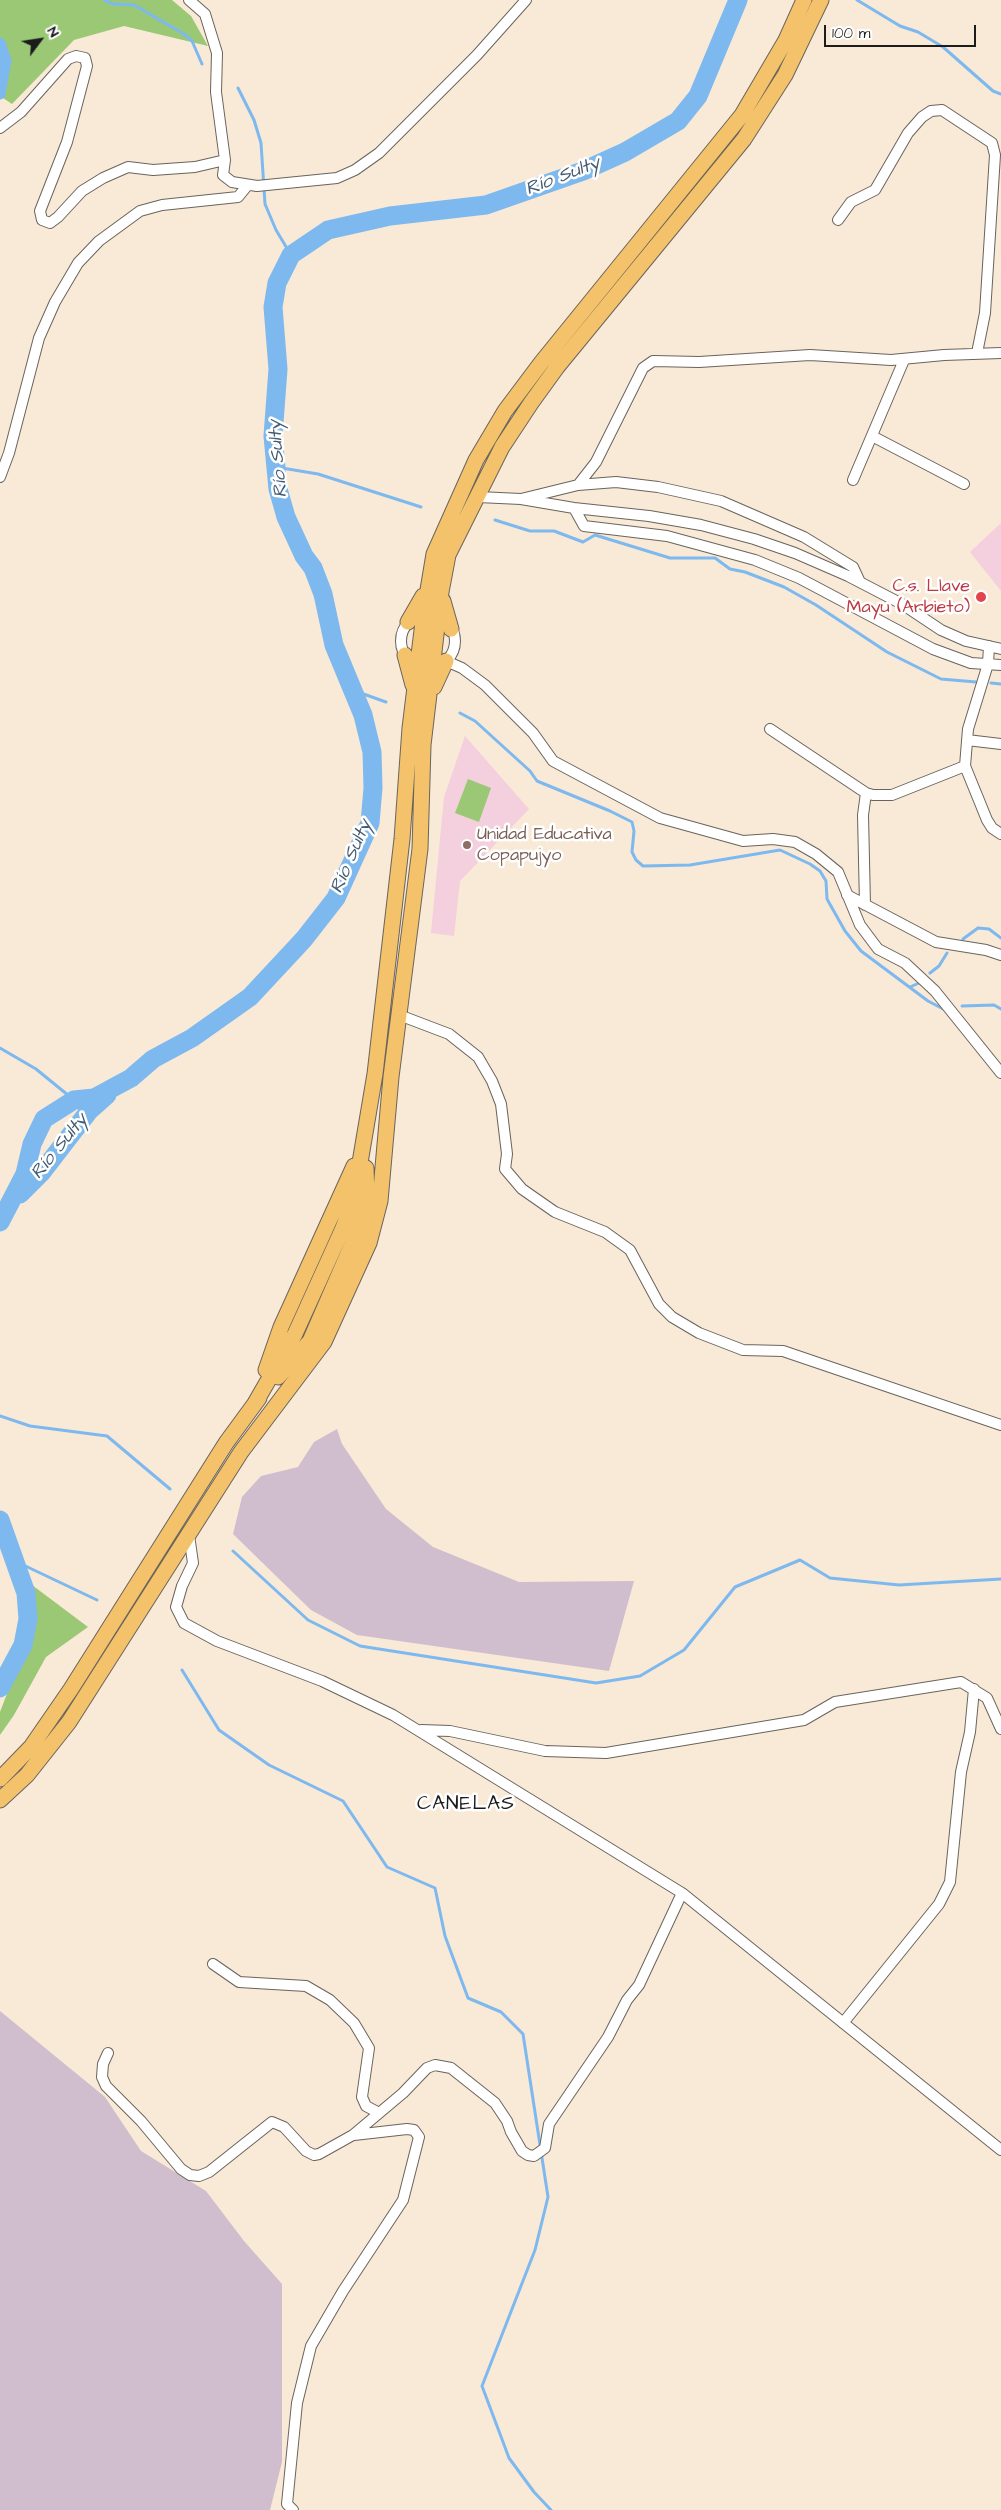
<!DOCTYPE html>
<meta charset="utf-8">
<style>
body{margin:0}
#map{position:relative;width:1001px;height:2510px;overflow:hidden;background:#f9e9d7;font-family:"Architects Daughter",sans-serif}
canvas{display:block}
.north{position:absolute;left:15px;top:15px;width:50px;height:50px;-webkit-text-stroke:4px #fff;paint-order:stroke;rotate:59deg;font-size:14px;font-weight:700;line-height:20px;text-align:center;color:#1c1c1c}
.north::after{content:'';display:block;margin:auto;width:18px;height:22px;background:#1c1c1c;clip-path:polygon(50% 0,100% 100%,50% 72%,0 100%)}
.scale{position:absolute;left:824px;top:25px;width:152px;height:22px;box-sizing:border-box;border:2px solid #1c1c1c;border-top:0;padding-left:6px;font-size:15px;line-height:18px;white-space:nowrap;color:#1c1c1c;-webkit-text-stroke:4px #fff;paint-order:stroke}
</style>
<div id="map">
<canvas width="1001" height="2510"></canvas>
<div class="north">N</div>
<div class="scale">100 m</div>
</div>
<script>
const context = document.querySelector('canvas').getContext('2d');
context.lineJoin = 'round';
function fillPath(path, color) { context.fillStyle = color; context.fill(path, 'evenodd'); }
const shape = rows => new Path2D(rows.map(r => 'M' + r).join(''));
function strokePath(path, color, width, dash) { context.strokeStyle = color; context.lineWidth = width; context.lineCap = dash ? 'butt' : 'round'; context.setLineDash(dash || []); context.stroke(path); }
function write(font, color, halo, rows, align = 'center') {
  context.font = font + ' "Architects Daughter",sans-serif'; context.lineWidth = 5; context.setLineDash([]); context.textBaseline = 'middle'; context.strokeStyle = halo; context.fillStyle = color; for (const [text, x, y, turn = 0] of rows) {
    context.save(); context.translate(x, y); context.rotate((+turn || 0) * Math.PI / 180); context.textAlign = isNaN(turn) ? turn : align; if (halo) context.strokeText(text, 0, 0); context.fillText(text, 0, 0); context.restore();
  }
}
fillPath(shape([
 [1001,523,1001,591,970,552],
 [465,736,529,809,460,881,454,936,431,933,444,797]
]), '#f4cfdd');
fillPath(shape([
 [337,1429,342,1444,386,1509,433,1547,519,1582,634,1581,609,1671,357,1635,311,1610,233,1534,242,1497,261,1476,298,1467,314,1442],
 [0,2011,105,2097,141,2151,206,2191,244,2241,282,2284,282,2462,270,2510,0,2510]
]), '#d0bdcd');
fillPath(shape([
 [0,0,172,0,191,16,208,46,124,26,74,40,12,104,0,96],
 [468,779,491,788,479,822,455,813],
 [32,1585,88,1627,46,1657,14,1715,0,1735,0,1712,15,1673,34,1637]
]), '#9bc875');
strokePath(shape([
 [104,0,113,4,134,5,184,34,192,41,202,64],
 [857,0,900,26,918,32,943,47,993,91,1001,94],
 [238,88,254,120,261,143,265,204,276,230,291,255],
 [276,467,318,474,421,507],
 [495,520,530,531,554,531,583,542,595,535,670,558,715,558,730,569,745,572,784,587,816,605,887,652,941,679,976,682],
 [991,683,1001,684],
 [355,691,386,702],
 [460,713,475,721,530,771,537,781,610,811,632,822,634,831,632,852,636,860,643,866,690,865,780,850,810,864,820,871,826,881,827,899,845,931,861,951,928,1001,947,1011],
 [963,939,978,928,989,929,1001,938],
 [930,973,939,966,947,953],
 [910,987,919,983],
 [962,1006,994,1005,1001,1009],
 [0,1048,36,1069,74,1100],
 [0,1416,30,1426,107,1436,170,1489],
 [233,1551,308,1620,360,1646,596,1683,640,1676,684,1650,735,1587,800,1560,830,1578,899,1585,1001,1579],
 [17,1562,97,1600],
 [182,1670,219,1730,269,1765,343,1801,387,1867,435,1888,445,1936,468,1998,501,2012,523,2034,548,2197,535,2250,482,2386,509,2458,534,2492,551,2510]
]), '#7db9ef', 3);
strokePath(shape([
 [0,43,6,60,0,94]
]), '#7db9ef', 11);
strokePath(shape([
 [20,1194,42,1172,89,1111,107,1095],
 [0,1222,25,1174,32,1144,44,1119,74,1100,94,1098,131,1078,153,1059,192,1038,250,997,304,939,336,898,370,823,373,788,372,752,363,715,334,645,323,594,313,568,304,556,286,517,278,489,273,436,278,369,273,307,277,283,291,255,328,230,390,216,486,205,583,171,625,152,678,121,698,96,738,0],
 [0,1520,26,1593,28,1619,23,1645,0,1688]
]), '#7db9ef', 19);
const minor = shape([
 [189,0,205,14,217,53,216,92,225,160,223,175,232,182,257,186,337,178,355,170,379,153,477,55,526,0],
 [0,128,21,112,68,59,76,56,85,58,87,66,67,142,40,211,42,220,50,223,58,217,82,191,103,178,128,167,153,170,195,167,225,160],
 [838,220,851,202,875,190,908,133,922,117,931,111,942,110,992,143,995,155,985,313,977,353],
 [872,436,964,484],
 [0,477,9,453,39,338,55,302,78,263,99,241,140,211,162,205,238,197,247,186],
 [853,480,904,360],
 [578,485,596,462,643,368,653,361,699,362,810,355,891,360,944,355,1001,353],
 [478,497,521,499,578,485,616,482,658,487,721,501,804,537,853,567,860,582],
 [521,499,574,508,649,516,701,525,754,539,795,553,848,576,902,604,941,630,966,641,1001,649],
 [574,508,584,526,667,536,755,560,799,578,933,649,971,663,1001,665],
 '401 641a27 27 0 1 1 54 0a27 27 0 1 1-54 0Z',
 [989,646,988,664,968,729,965,766,987,820,992,828,1001,834],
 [446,661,462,668,485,685,533,733,553,761,660,818,743,841,773,839,795,842,816,854,838,872,860,925,878,949,905,963,935,991,1001,1073],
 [770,729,866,793,873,795,892,795,965,766],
 [967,740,1001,744],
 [847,895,936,942,986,950,1001,955],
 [865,905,863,815,866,793],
 [399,1015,449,1034,478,1057,492,1081,501,1104,507,1154,505,1169,522,1189,555,1212,605,1232,630,1250,659,1304,672,1317,699,1333,743,1350,783,1351,1001,1425],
 [189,1535,193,1563,182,1586,176,1607,184,1623,217,1641,322,1681,393,1715,682,1893,1001,2150],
 [421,1730,450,1731,545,1751,606,1753,804,1720,835,1702,961,1682,987,1698,1001,1729],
 [213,1964,239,1982,306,1986,330,2000,354,2023,369,2048,362,2097,366,2106,379,2113],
 [843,2023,939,1904,950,1882,961,1772,970,1732,974,1689],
 [108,2053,103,2064,102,2077,106,2086,141,2121,181,2169,190,2175,199,2176,209,2172,272,2122,284,2127,306,2151,314,2155,319,2154,353,2135,403,2093,427,2068,435,2065,451,2068,495,2103,507,2121,511,2132,522,2151,528,2155,534,2156,545,2148,549,2124,608,2037,627,2000,639,1985,682,1893],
 [293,2510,287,2504,297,2403,311,2346,343,2291,403,2200,419,2137,414,2130,407,2129,354,2135]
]);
const highway = shape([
 [443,601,451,629],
 [408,622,423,596],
 [405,655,413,685],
 [434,687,446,661],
 [266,1370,281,1327,354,1166],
 [278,1377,310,1341,357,1233,367,1196,366,1168],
 [254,1405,295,1334,343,1228,354,1198,375,1074,402,839,410,728,424,614,434,554,476,460,505,411,541,363,742,115,786,40,804,0],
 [0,1779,31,1747,71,1689,226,1443,259,1398],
 [0,1800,27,1775,69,1722,241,1452,324,1342,369,1243,380,1201,391,1077,420,849,423,745,441,592,448,555,502,447,531,403,557,367,744,139,785,75,821,0]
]);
strokePath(minor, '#69645d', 12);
strokePath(highway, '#69645d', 17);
strokePath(minor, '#fff', 10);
strokePath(highway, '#f3c26a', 15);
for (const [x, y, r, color] of [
 [981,597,6,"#e0444e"],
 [467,845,5,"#8d6e63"]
]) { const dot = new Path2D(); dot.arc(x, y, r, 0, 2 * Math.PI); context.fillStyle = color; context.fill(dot); strokePath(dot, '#fff', 2); }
write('18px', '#be3a42', '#fff', [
 ["C.s. Llave",970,587],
 ["Mayu (Arbieto)",970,608]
], 'right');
write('18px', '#785e54', '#fff', [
 ["Unidad Educativa",477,835],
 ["Copapujyo",477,856]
], 'left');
write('italic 19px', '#435b70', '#fff', [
 ["Río Sulty",563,177,-21],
 ["Río Sulty",279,459,-95],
 ["Río Sulty",352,857,-67],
 ["Río Sulty",60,1147,-51]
]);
context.letterSpacing = '1px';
write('20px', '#1c1c1c', '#fff', [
 ["CANELAS",466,1805]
]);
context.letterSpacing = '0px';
</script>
